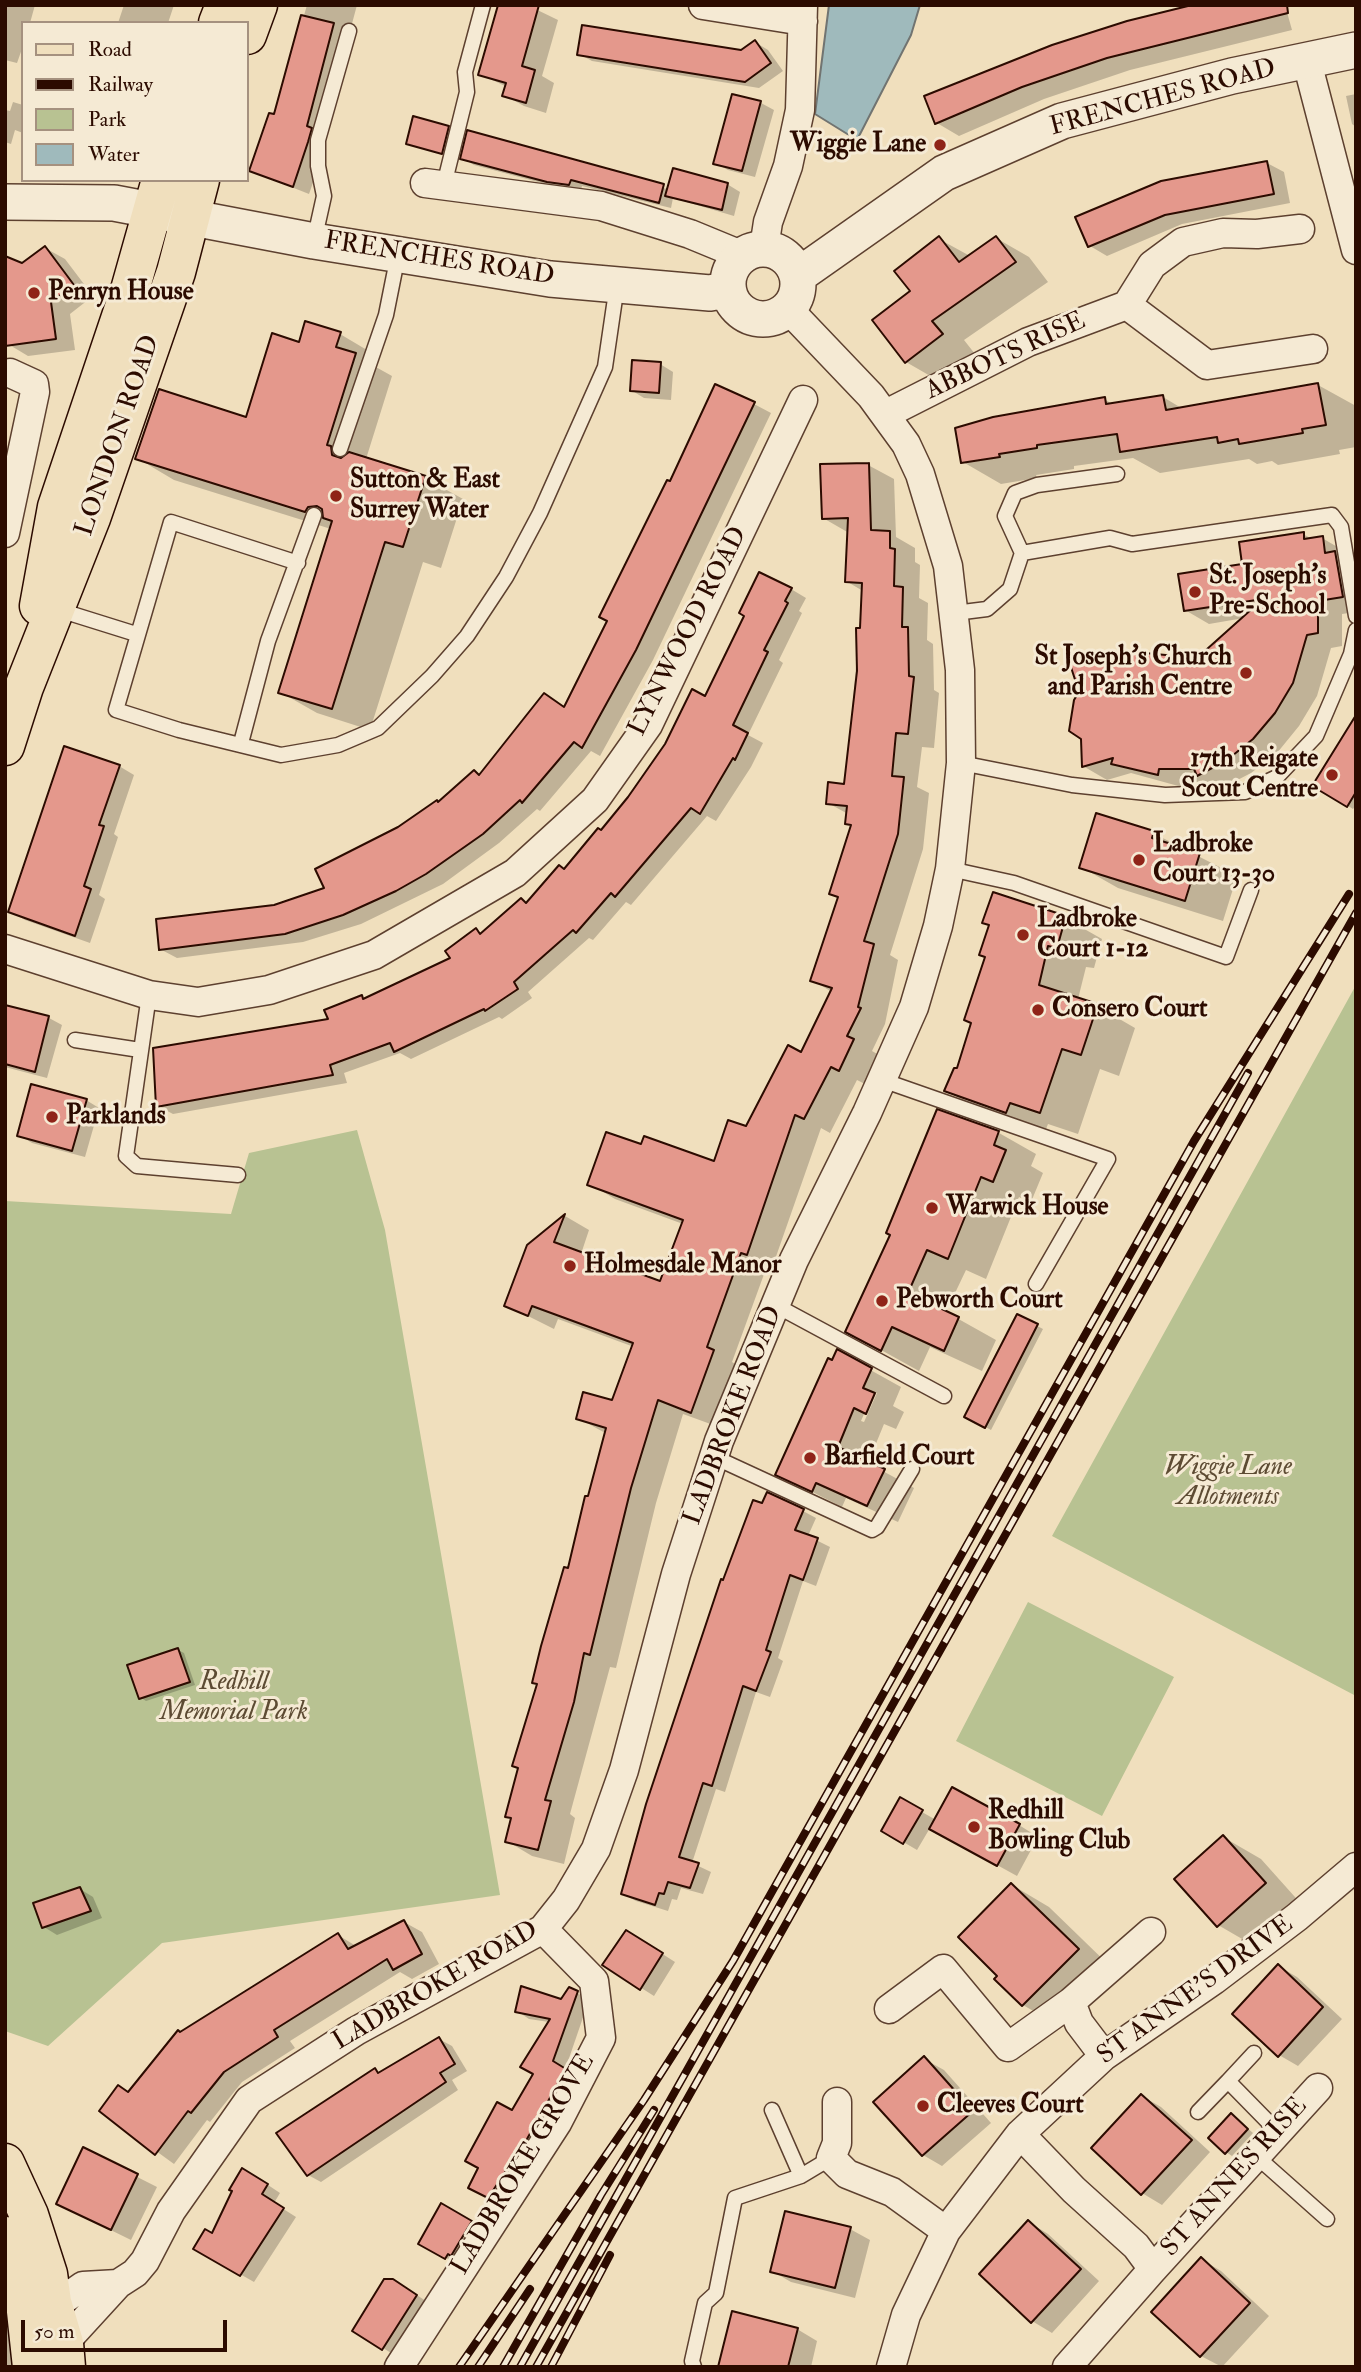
<!DOCTYPE html>
<style>
body{margin:0}
#map{position:relative;width:1361px;height:2372px;overflow:hidden;background:#f0dfbd;font-family:"IM FELL Double Pica",serif}
canvas{display:block}
.frame{position:absolute;inset:0;border:7px solid #2c0b00;pointer-events:none}
.legend{position:absolute;left:21px;top:21px;width:228px;height:161px;box-sizing:border-box;background:#f5ead4;border:2px solid #a5917f;margin:0;padding:9px 12px;list-style:none;font-size:21px;color:#2c0b00}
.legend li{display:flex;align-items:center;gap:14px;height:35px}
.legend b{width:35px;border:2px solid #a5917f}
.scale{position:absolute;left:21px;top:2320px;width:206px;height:32px;box-sizing:border-box;border:4px solid #2c0b00;border-top:0;padding-left:9px;font-size:21px;line-height:24px;white-space:nowrap;color:#2c0b00;-webkit-text-stroke:5px #f5ead4;paint-order:stroke}
</style>
<div id="map">
<canvas width="1361" height="2372"></canvas>
<div class="frame"></div>
<ul class="legend">
<li><b style="height:9px;background:#f0dfbd"></b>Road</li>
<li><b style="height:9px;background:#2c0b00"></b>Railway</li>
<li><b style="height:19px;background:#b8c292"></b>Park</li>
<li><b style="height:19px;background:#9fbabc"></b>Water</li>
</ul>
<div class="scale">50 m</div>
</div>
<script>
const context = document.querySelector('canvas').getContext('2d');
context.lineJoin = 'round';
function fillPath(path, color) { context.fillStyle = color; context.fill(path, 'evenodd'); }
const shape = rows => new Path2D(rows.map(r => 'M' + r).join(''));
function strokePath(path, color, width, dash) { context.strokeStyle = color; context.lineWidth = width; context.lineCap = dash ? 'butt' : 'round'; context.setLineDash(dash || []); context.stroke(path); }
function write(font, color, halo, rows, align = 'center') {
  context.font = font + ' "IM FELL Double Pica",serif'; context.lineWidth = 6; context.setLineDash([]); context.textBaseline = 'middle'; context.strokeStyle = halo; context.fillStyle = color; for (const [text, x, y, turn = 0] of rows) {
    context.save(); context.translate(x, y); context.rotate((+turn || 0) * Math.PI / 180); context.textAlign = isNaN(turn) ? turn : align; if (halo) context.strokeText(text, 0, 0); context.fillText(text, 0, 0); context.restore();
  }
}
fillPath(shape([
 [1356,985,1356,1696,1052,1536],
 [357,1130,385,1230,500,1895,162,1943,48,2046,5,2031,5,1201,231,1214,249,1153],
 [1028,1602,1174,1677,1102,1816,956,1741]
]), '#b8c292');
const water = shape([
 [829,5,920,5,911,35,857,140,815,114,829,5]
]);
fillPath(water, '#9fbabc');
strokePath(water, '#717471', 2);
fillPath(shape([
 [5,5,35,5,30,23,23,23,23,46,17,63,5,60],
 [124,5,174,5,168,23,118,23],
 [307,5,357,5,322,136,327,138,324,151,309,194,251,171,275,117],
 [527,5,558,20,542,76,554,83,546,113,524,106,504,95,507,87,480,74],
 [1189,5,1285,5,1292,30,1130,70,1044,99,959,136,937,123],
 [755,42,768,50,783,71,759,88,592,61,579,54,741,52],
 [1356,94,1356,127,1352,124,1346,96],
 [734,96,761,103,774,110,755,177,728,170,715,163],
 [13,102,23,105,23,133,15,130,11,144,5,142,5,110,10,111],
 [448,127,454,131,448,156,408,144],
 [462,158,669,189,727,184,740,192,734,216,673,198,671,208,582,186,581,191,561,188,474,165],
 [1267,163,1284,172,1290,203,1182,224,1107,256,1090,246],
 [996,238,1029,257,1048,282,964,340,975,354,939,381,906,362,912,291,939,239,970,256],
 [45,248,65,259,93,296,70,314,75,350,28,356,8,344,22,265],
 [340,334,377,356,374,366,392,376,366,459,425,478,463,499,441,568,423,562,370,730,317,713,280,692,331,529,174,480,137,458,247,419,300,344],
 [660,364,673,372,671,400,644,398,631,390],
 [1318,385,1356,406,1356,447,1339,450,1340,454,1278,465,1272,461,1257,464,1249,459,1160,473,1133,458,1074,466,1074,469,1036,475,1037,478,1001,484,963,462,1104,399,1114,405,1163,397,1183,409],
 [754,404,771,413,653,660,600,756,591,751,540,811,537,809,499,843,443,884,361,924,303,942,177,958,160,949,327,889,399,829,439,803,474,772,480,776,545,695,565,708,609,621],
 [868,465,894,479,896,537,915,548,915,562,920,565,919,598,928,603,927,640,933,644,934,690,939,693,934,748,922,747,917,787,929,793,923,849,890,955,898,960,885,1024,872,1051,879,1055,865,1084,857,1080,830,1133,821,1128,772,1268,767,1266,732,1362,738,1366,716,1426,683,1414,656,1503,616,1668,610,1667,570,1814,575,1818,564,1864,532,1856,507,1841,569,1570,607,1434,578,1418,613,1402,634,1347,558,1319,554,1329,506,1305,528,1246,565,1216,589,1230,581,1254,661,1283,683,1224,615,1199,590,1184,642,1146,715,1163,747,1128,802,1055,832,992,812,980,839,898,831,893,853,826,847,823,848,814,828,803,845,786,863,591,846,581,849,533,823,518],
 [1303,534,1312,539,1322,538,1346,552,1348,560,1356,565,1356,612,1342,614,1342,646,1331,648,1317,696,1299,726,1277,753,1251,773,1222,788,1211,782,1182,782,1182,787,1131,773,1107,780,1083,766,1244,618,1209,624,1185,610,1244,565],
 [791,589,806,598,799,611,802,613,779,660,783,663,748,735,763,743,751,767,716,821,707,816,631,905,626,902,593,940,589,938,528,992,532,998,502,1019,499,1017,411,1059,400,1053,344,1073,347,1083,173,1114,158,1106,330,1021,362,997,366,1000,453,959,476,930,483,934,526,904,602,832],
 [1356,718,1356,805,1353,809,1315,785],
 [119,766,134,775,114,834,118,837,99,895,105,899,90,943,25,920,10,911],
 [1153,833,1237,876,1223,921,1118,888,1081,867],
 [1065,918,1102,939,1094,968,1086,967,1078,999,1097,1006,1135,1028,1119,1076,1100,1069,1078,1134,1048,1124,1044,1134,984,1112,946,1091],
 [5,1006,49,1018,62,1025,47,1078,5,1067],
 [86,1100,99,1108,85,1157,32,1143,19,1135],
 [938,1111,999,1133,1036,1154,1031,1166,1043,1173,1031,1202,1019,1197,986,1279,966,1270,946,1312,996,1340,982,1371,930,1347,919,1371,847,1331,892,1235],
 [1018,1316,1043,1329,991,1430,966,1416],
 [838,1352,901,1387,893,1406,904,1412,896,1429,884,1424,868,1463,914,1488,898,1522,846,1498,842,1507,777,1474],
 [873,1393,877,1393,864,1422,861,1421],
 [803,1511,816,1518,808,1536,830,1547,816,1586,803,1581,778,1658,783,1661,770,1697,756,1692,725,1792,716,1789,692,1863,711,1872,703,1894,681,1888,677,1900,672,1899,668,1911,636,1901,623,1894],
 [178,1650,184,1653,195,1685,146,1701,140,1697],
 [901,1800,936,1820,1019,1825,1038,1837,1017,1876,930,1828,917,1850,883,1830],
 [1223,1837,1261,1859,1303,1906,1256,1947,1218,1925],
 [1012,1885,1049,1907,1115,1971,1061,2027,1023,2005,996,1979,1000,1976],
 [80,1889,93,1897,102,1918,57,1935,44,1927],
 [404,1922,422,1932,439,1964,412,1979,400,1972,290,2041,295,2048,242,2082,210,2122,207,2120,174,2164,101,2111,129,2093,181,2034,338,1935,356,1946],
 [639,1939,675,1962,654,1996,605,1965],
 [1278,1966,1297,1977,1342,2019,1298,2066,1279,2055],
 [577,1993,589,2000,565,2070,578,2077,501,2204,483,2194,512,2113,535,2074,549,2022,529,2019,517,2011,562,2002],
 [439,2039,452,2046,467,2071,452,2080,458,2090,321,2182,308,2175,375,2070,380,2073],
 [924,2059,944,2070,991,2123,942,2166,923,2155],
 [1142,2096,1161,2107,1210,2152,1162,2205,1142,2193],
 [1237,2119,1253,2133,1232,2156,1226,2152],
 [84,2150,157,2187,131,2240,78,2214],
 [256,2177,280,2193,274,2203,296,2217,254,2282,196,2249,213,2236],
 [441,2205,484,2230,459,2265,421,2244],
 [1029,2222,1048,2234,1099,2281,1052,2333,1032,2321],
 [850,2229,870,2240,855,2298,791,2282,772,2271],
 [1201,2259,1221,2271,1269,2316,1222,2367,1201,2356,1153,2312],
 [5,2287,18,2367,5,2367],
 [406,2288,429,2303,396,2356,383,2348],
 [797,2329,817,2341,811,2367,720,2367]
]), '#0003');
const building = shape([
 [498,5,539,5,522,66,535,70,526,103,502,96,506,83,478,75,498,5],
 [1192,5,1287,5,1288,13,1107,58,1022,87,935,124,924,96,1052,45,1127,21,1192,5],
 [301,15,334,23,307,126,312,128,308,142,293,187,249,171,269,113,274,114,301,15],
 [582,25,741,50,755,40,771,63,745,82,577,55,582,25],
 [732,94,761,101,742,171,713,164,732,94],
 [413,116,449,126,442,154,406,144,413,116],
 [467,130,664,184,659,203,571,180,569,185,547,182,460,159,467,130],
 [1267,161,1274,194,1165,215,1088,247,1075,217,1161,181,1267,161],
 [673,168,728,183,722,210,665,196,673,168],
 [939,236,959,262,996,236,1016,262,932,321,943,334,905,363,872,320,910,291,894,271,939,236],
 [45,246,74,285,51,302,56,339,5,346,5,256,22,263,45,246],
 [305,321,341,332,336,347,356,353,327,445,331,446,332,455,341,458,349,452,426,476,403,547,385,542,332,709,278,693,332,521,323,518,322,509,317,506,308,507,305,512,135,459,159,389,246,417,272,333,299,342,305,321],
 [632,360,661,362,659,393,630,391,632,360],
 [1318,383,1326,425,1302,429,1303,433,1239,444,1238,439,1218,443,1217,437,1120,452,1117,434,1037,445,1037,448,999,454,1000,457,961,463,955,428,993,417,1105,397,1106,404,1163,395,1166,410,1318,383],
 [715,384,755,402,636,650,582,748,574,742,522,803,520,800,483,834,426,874,396,891,343,915,285,934,159,950,156,919,274,905,324,888,315,869,398,827,437,800,438,802,474,770,479,775,544,693,564,707,607,621,599,617,667,480,670,481,715,384],
 [869,463,871,530,890,531,890,548,895,549,894,586,903,587,902,627,908,627,909,676,914,677,908,734,896,733,892,776,904,777,898,834,864,941,874,944,858,1007,861,1008,847,1036,854,1039,839,1071,831,1067,804,1119,795,1115,747,1255,741,1253,707,1347,714,1350,691,1413,658,1400,631,1488,590,1655,584,1653,574,1702,545,1800,551,1801,538,1850,505,1842,511,1818,505,1817,518,1768,512,1766,537,1684,532,1683,541,1646,564,1567,568,1568,585,1496,588,1496,606,1428,576,1419,583,1392,612,1400,633,1343,532,1306,528,1316,504,1306,527,1245,565,1214,554,1242,660,1281,683,1220,587,1185,606,1132,641,1144,644,1136,714,1161,728,1120,746,1126,788,1045,801,1052,832,988,810,981,838,897,829,894,851,825,845,824,847,806,826,804,828,782,844,784,857,671,856,628,860,628,862,583,845,582,848,518,822,519,820,464,869,463],
 [1304,532,1304,539,1323,536,1325,553,1335,551,1343,597,1318,601,1318,633,1307,635,1293,683,1275,713,1253,739,1227,760,1197,776,1194,769,1159,769,1158,775,1111,764,1113,758,1082,767,1081,739,1069,731,1074,700,1079,692,1069,661,1098,652,1124,651,1197,658,1263,599,1184,611,1178,574,1242,564,1239,542,1304,532],
 [759,572,792,588,785,601,788,603,764,650,768,652,733,725,748,733,735,760,733,758,700,814,691,808,615,897,611,893,576,933,573,930,514,982,518,989,485,1011,484,1009,394,1052,390,1043,330,1065,333,1075,156,1107,153,1048,328,1019,324,1010,362,995,363,999,450,958,445,951,476,928,480,934,521,898,526,903,559,865,564,869,598,828,601,830,628,797,665,744,692,689,705,696,744,616,739,613,759,572],
 [1356,715,1356,792,1347,807,1312,786,1356,715],
 [64,746,120,765,99,825,104,826,84,886,91,889,75,936,8,912,64,746],
 [1096,813,1154,831,1152,838,1200,853,1185,901,1079,868,1096,813],
 [993,892,1066,916,1057,948,1048,946,1039,985,1098,1004,1081,1055,1062,1049,1040,1113,1010,1103,1006,1113,944,1091,954,1068,957,1068,971,1023,964,1020,985,957,979,955,989,925,982,923,993,892],
 [5,1005,49,1016,35,1072,5,1064,5,1005],
 [31,1084,87,1099,72,1151,17,1136,31,1084],
 [937,1109,999,1131,994,1145,1006,1150,993,1182,981,1177,948,1259,927,1250,908,1293,959,1317,944,1351,892,1327,881,1351,845,1332,890,1235,886,1233,937,1109],
 [1017,1314,1038,1324,985,1428,964,1417,1017,1314],
 [837,1349,872,1368,863,1388,875,1393,866,1414,854,1408,838,1447,885,1469,867,1506,816,1483,812,1492,775,1475,828,1358,832,1360,837,1349],
 [767,1492,804,1509,795,1530,818,1538,811,1558,803,1580,790,1575,766,1650,771,1652,756,1691,743,1686,712,1786,703,1783,679,1857,699,1863,690,1888,668,1882,664,1894,659,1893,655,1905,621,1894,646,1804,721,1579,723,1580,753,1500,762,1503,767,1492],
 [178,1648,190,1682,139,1699,127,1665,178,1648],
 [952,1787,1020,1824,997,1866,929,1829,952,1787],
 [900,1797,923,1810,903,1844,881,1831,900,1797],
 [1223,1835,1266,1883,1217,1927,1174,1879,1223,1835],
 [1011,1883,1079,1949,1022,2006,994,1979,997,1976,958,1937,1011,1883],
 [80,1887,91,1911,42,1928,33,1903,80,1887],
 [404,1920,422,1954,393,1970,387,1959,274,2030,278,2037,224,2072,191,2113,188,2111,155,2155,99,2111,118,2085,128,2092,178,2030,180,2032,338,1933,348,1949,404,1920],
 [626,1930,663,1953,640,1990,602,1965,626,1930],
 [1278,1964,1323,2007,1278,2057,1232,2014,1278,1964],
 [521,1986,561,1999,569,1987,578,1991,553,2061,566,2069,527,2139,488,2198,468,2188,478,2168,465,2161,497,2102,512,2110,533,2074,520,2067,550,2019,515,2012,521,1986],
 [439,2037,455,2064,440,2073,446,2082,307,2176,276,2133,375,2068,378,2073,439,2037],
 [924,2056,973,2111,922,2156,873,2102,924,2056],
 [1141,2094,1192,2140,1141,2195,1091,2148,1141,2094],
 [1231,2113,1248,2129,1225,2154,1208,2138,1231,2113],
 [83,2147,138,2174,111,2230,56,2204,83,2147],
 [242,2168,268,2184,262,2194,284,2208,240,2276,193,2249,205,2229,212,2233,232,2191,229,2190,242,2168],
 [441,2203,472,2221,451,2256,448,2254,445,2259,418,2244,441,2203],
 [785,2211,851,2227,835,2288,770,2272,785,2211],
 [1028,2220,1081,2269,1031,2323,979,2274,1028,2220],
 [1201,2257,1250,2303,1200,2357,1151,2312,1201,2257],
 [384,2279,393,2279,417,2295,382,2350,352,2331,384,2279],
 [732,2311,798,2328,788,2367,718,2367,732,2311]
]);
fillPath(building, '#e4988c');
strokePath(building, '#2c0b00', 2);
const service = shape([
 [444,185,467,92,465,72,483,5],
 [314,241,324,196,318,166,318,140,349,31],
 [340,449,386,315,398,255],
 [1022,553,1110,538,1132,544,1332,515,1341,527,1356,616],
 [298,563,171,522,116,710,179,730,281,755,338,745,378,728,432,676,467,636,506,577,540,513,605,367,617,285],
 [56,609,136,634],
 [955,613,987,609,1010,589,1022,553,1005,516,1015,493,1037,485,1117,474],
 [241,743,268,641,314,515],
 [961,763,1072,785,1165,795,1245,792,1277,777,1316,736,1351,654,1356,630],
 [950,869,1014,883,1226,957,1251,890],
 [149,995,126,1156,137,1166,238,1175],
 [75,1040,140,1050],
 [882,1080,1108,1159,1036,1284],
 [775,1305,944,1396],
 [714,1457,872,1530,877,1527,912,1469],
 [1228,2081,1254,2053],
 [772,2110,801,2176],
 [1198,2112,1228,2081,1278,2132],
 [1256,2156,1327,2219],
 [694,2367,692,2361,705,2303,716,2293,735,2198,801,2176,831,2158]
]);
const minor = shape([
 [703,5,803,21],
 [1307,62,1356,250],
 [425,183,601,206,690,234,741,255],
 [764,248,768,222,788,166,800,110,803,5],
 [1127,305,1207,365,1313,349],
 [886,414,1028,342,1127,305,1152,265,1183,242,1223,233,1257,234,1300,229],
 [5,533,35,392,34,384,10,373],
 [5,949,149,995,198,1002,269,990,374,955,515,873,595,800,648,725,803,400],
 [1071,2002,1151,1932],
 [889,2009,943,1969,1008,2047,1071,2002,1079,2023,1104,2056],
 [837,2102,837,2143,831,2158,847,2174,892,2192,946,2231],
 [1020,2134,1074,2190,1136,2246,1153,2269,1067,2367],
 [1153,2269,1318,2088],
 [36,2307,60,2302,83,2286,118,2284],
 [64,2343,118,2284,135,2273,145,2261,171,2211,249,2100,356,2031,543,1929,566,1900,596,1849,624,1770,676,1574,719,1441,794,1260,867,1113,914,1007,938,926,950,869,961,763,960,670,948,566,920,474,906,444,871,396,789,310],
 [399,2367,557,2123,601,2038,594,1981,543,1929],
 [891,2367,906,2315,946,2231,1020,2134,1104,2056,1214,1980,1297,1917,1356,1867]
]);
const tertiary = shape([
 [5,202,114,203,314,241,550,279,710,293,727,290],
 '728 284a35 35 0 1 1 70 0a35 35 0 1 1-70 0Z',
 [799,275,944,173,1062,121,1232,76,1356,50]
]);
const primary = shape([
 [218,23,225,5],
 [247,35,258,5],
 [39,606,57,507,130,290,161,180],
 [5,746,24,687,91,518,176,272,200,180],
 [5,2163,29,2215,48,2274,52,2302,64,2343,66,2367],
 [5,2236,24,2293,32,2367]
]);
strokePath(service, '#5d402f', 17);
strokePath(minor, '#5d402f', 31);
strokePath(tertiary, '#5d402f', 38);
strokePath(primary, '#2c0b00', 41);
strokePath(service, '#f5ead4', 14);
strokePath(minor, '#f5ead4', 28);
strokePath(tertiary, '#f5ead4', 35);
strokePath(primary, '#f0dfbd', 38);
const rail = shape([
 [459,2367,644,2100,733,1961,1194,1141,1349,894],
 [478,2367,530,2289],
 [503,2367,601,2195,654,2110],
 [520,2367,1248,1073],
 [536,2367,1356,913],
 [551,2367,610,2255]
]);
strokePath(rail, '#2c0b00', 8);
strokePath(rail, '#f5ead4', 5, [16]);
for (const [x, y, r, color] of [
 [940,145,7,"#8f2418"],
 [34,293,7,"#8f2418"],
 [336,496,7,"#8f2418"],
 [1195,592,7,"#8f2418"],
 [1246,673,7,"#8f2418"],
 [1332,775,7,"#8f2418"],
 [1139,860,7,"#8f2418"],
 [1023,935,7,"#8f2418"],
 [1038,1010,7,"#8f2418"],
 [52,1117,7,"#8f2418"],
 [932,1208,7,"#8f2418"],
 [570,1266,7,"#8f2418"],
 [882,1301,7,"#8f2418"],
 [810,1458,7,"#8f2418"],
 [974,1827,7,"#8f2418"],
 [923,2106,7,"#8f2418"]
]) { const dot = new Path2D(); dot.arc(x, y, r, 0, 2 * Math.PI); context.fillStyle = color; context.fill(dot); strokePath(dot, '#f5ead4', 2.5); }
write('26px', '#2c0b00', '#f5ead4', [
 ["FRENCHES ROAD",1163,99,-15],
 ["FRENCHES ROAD",439,260,9],
 ["ABBOTS RISE",1006,357,-25],
 ["LONDON ROAD",119,436,-71],
 ["LYNWOOD ROAD",689,632,-63],
 ["LADBROKE ROAD",734,1416,-69],
 ["LADBROKE ROAD",436,1987,-30],
 ["ST ANNE'S DRIVE",1196,1991,-36],
 ["LADBROKE GROVE",524,2165,-59],
 ["ST ANNES RISE",1235,2178,-48]
]);
write('bold 26px', '#2c0b00', '#f5ead4', [
 ["Wiggie Lane",926,145,"right"],
 ["Penryn House",48,293],
 ["Sutton & East",350,481],
 ["Surrey Water",350,511],
 ["St. Joseph's",1209,577],
 ["Pre-School",1209,607],
 ["St Joseph's Church",1232,658,"right"],
 ["and Parish Centre",1232,688,"right"],
 ["17th Reigate",1318,760,"right"],
 ["Scout Centre",1318,790,"right"],
 ["Ladbroke",1153,845],
 ["Court 13-30",1153,875],
 ["Ladbroke",1037,920],
 ["Court 1-12",1037,950],
 ["Consero Court",1052,1010],
 ["Parklands",66,1117],
 ["Warwick House",946,1208],
 ["Holmesdale Manor",584,1266],
 ["Pebworth Court",896,1301],
 ["Barfield Court",824,1458],
 ["Redhill",988,1812],
 ["Bowling Club",988,1842],
 ["Cleeves Court",937,2106]
], 'left');
write('italic 26px', '#5d4b33', '#f5ead4', [
 ["Wiggie Lane",1228,1468],
 ["Allotments",1228,1498],
 ["Redhill",234,1683],
 ["Memorial Park",234,1713]
]);
</script>
